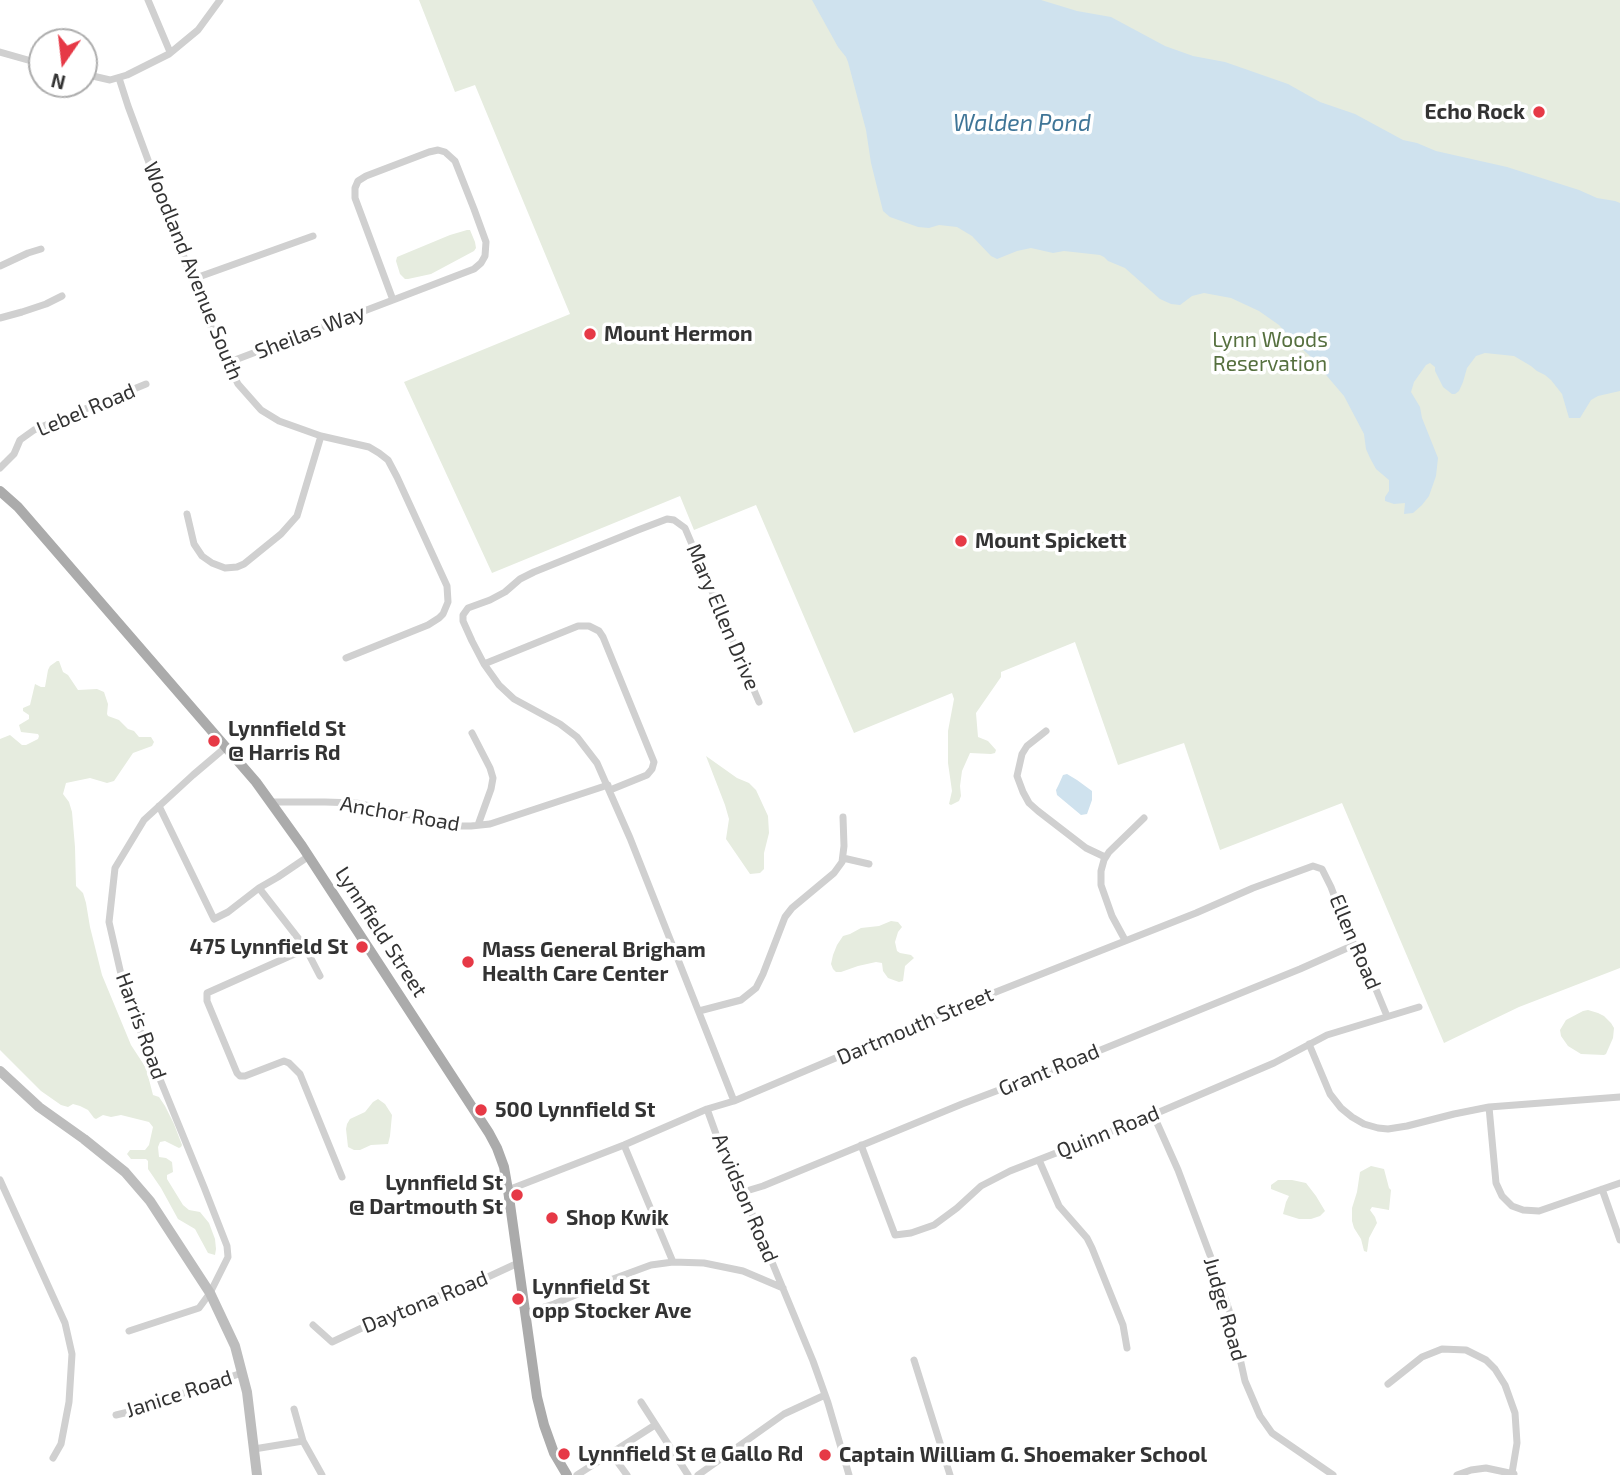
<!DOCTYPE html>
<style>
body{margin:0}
#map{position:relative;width:1620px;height:1475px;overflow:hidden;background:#fff;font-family:"Exo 2",sans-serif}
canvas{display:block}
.north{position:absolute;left:28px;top:28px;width:70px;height:70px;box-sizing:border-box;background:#fff;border:2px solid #adadad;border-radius:50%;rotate:194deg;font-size:19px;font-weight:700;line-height:28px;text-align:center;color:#333}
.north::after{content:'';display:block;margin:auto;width:24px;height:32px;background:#e63946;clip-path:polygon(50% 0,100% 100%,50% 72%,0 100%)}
</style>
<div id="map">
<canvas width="1620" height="1475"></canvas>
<div class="north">N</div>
</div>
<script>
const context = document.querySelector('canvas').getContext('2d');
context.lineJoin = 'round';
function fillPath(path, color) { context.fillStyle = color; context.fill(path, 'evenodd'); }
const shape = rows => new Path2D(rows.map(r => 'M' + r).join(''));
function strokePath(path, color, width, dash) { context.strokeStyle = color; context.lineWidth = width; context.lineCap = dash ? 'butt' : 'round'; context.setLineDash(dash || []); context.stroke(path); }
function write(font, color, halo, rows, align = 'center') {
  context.font = font + ' "Exo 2",sans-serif'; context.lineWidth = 7; context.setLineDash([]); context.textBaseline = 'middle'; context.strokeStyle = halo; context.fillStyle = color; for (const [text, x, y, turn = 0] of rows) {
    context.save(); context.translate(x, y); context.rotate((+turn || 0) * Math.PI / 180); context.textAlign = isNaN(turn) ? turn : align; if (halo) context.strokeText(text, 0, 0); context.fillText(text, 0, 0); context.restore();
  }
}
fillPath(shape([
 [419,0,1620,0,1620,968,1519,1007,1444,1043,1342,803,1220,850,1184,743,1118,765,1075,642,1001,672,1001,677,976,713,978,737,988,741,996,750,995,753,991,754,970,753,962,771,960,786,961,796,959,801,951,805,949,804,952,791,948,763,948,731,954,699,952,693,854,733,756,505,694,530,680,496,492,573,404,382,570,314,475,85,455,92],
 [467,230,470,230,475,242,476,248,474,251,431,274,408,279,405,279,400,274,396,261,397,257,450,235],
 [57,661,59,661,63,672,68,675,78,690,97,689,104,692,108,704,107,714,108,716,119,720,128,729,134,731,139,737,151,737,154,742,152,746,133,753,114,781,107,783,90,778,66,783,63,794,69,802,72,812,75,847,76,886,83,893,86,903,90,927,102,975,131,1045,146,1068,153,1095,159,1097,165,1106,174,1124,182,1145,181,1147,179,1148,165,1141,160,1142,158,1147,159,1157,166,1158,172,1162,173,1172,167,1175,167,1179,183,1205,189,1210,200,1212,209,1223,215,1239,216,1249,215,1255,208,1253,195,1229,178,1219,161,1188,148,1169,148,1161,146,1159,131,1159,127,1154,130,1150,145,1150,149,1145,153,1127,149,1122,121,1115,111,1117,103,1115,96,1119,94,1118,88,1110,80,1106,73,1104,68,1107,61,1105,41,1091,0,1050,0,739,10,735,22,745,26,745,38,739,39,736,38,734,21,732,19,725,29,719,29,715,23,711,23,708,30,705,35,684,41,687,45,687,48,670,50,666],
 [706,756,737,778,749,783,756,790,768,816,769,833,764,853,764,869,760,873,750,874,726,839,729,819,725,805],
 [891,921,898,922,902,927,898,932,895,942,897,951,900,953,911,955,914,958,905,966,903,981,899,982,888,978,883,971,882,963,876,962,858,966,841,972,836,972,833,969,831,964,833,955,837,945,843,936,850,934,861,928,879,926],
 [1588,1010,1598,1013,1604,1016,1611,1023,1614,1028,1613,1038,1606,1054,1604,1055,1581,1054,1568,1046,1561,1036,1560,1030,1566,1020,1583,1011],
 [378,1099,385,1104,392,1115,390,1136,388,1144,371,1145,360,1150,354,1150,348,1147,346,1129,347,1124,350,1119,365,1112,373,1102],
 [1371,1166,1384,1169,1389,1188,1391,1190,1389,1210,1372,1207,1370,1210,1375,1217,1377,1223,1369,1238,1367,1252,1364,1251,1361,1239,1354,1228,1352,1221,1352,1208,1357,1192,1360,1172],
 [1278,1180,1292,1180,1306,1183,1316,1196,1325,1211,1320,1216,1311,1219,1299,1219,1283,1214,1286,1202,1289,1196,1271,1189,1271,1185]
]), '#e6ecdf');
fillPath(shape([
 [812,0,1041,0,1077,11,1111,17,1165,46,1193,56,1225,62,1288,84,1320,102,1355,114,1403,140,1417,143,1436,151,1507,167,1579,190,1597,198,1615,201,1620,203,1620,391,1598,396,1591,400,1580,418,1569,418,1562,394,1551,380,1545,375,1537,371,1531,366,1514,356,1485,353,1476,356,1467,368,1463,382,1459,391,1455,394,1452,394,1443,387,1435,371,1435,367,1430,363,1426,365,1414,382,1411,392,1420,407,1422,418,1438,458,1436,476,1429,496,1422,505,1413,513,1404,514,1405,503,1394,504,1385,501,1385,497,1389,491,1389,480,1376,469,1370,458,1366,449,1364,434,1344,396,1309,355,1292,340,1292,336,1286,333,1279,325,1259,311,1231,298,1204,293,1192,296,1180,305,1171,304,1160,299,1125,268,1108,261,1104,257,1100,255,1064,251,1053,253,1031,248,1017,251,997,259,991,256,972,236,957,227,939,225,929,228,918,227,890,217,883,211,871,163,866,130,848,62,846,57,838,47],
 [1067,774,1077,780,1092,791,1092,800,1087,814,1081,815,1057,795,1056,790,1059,784,1063,775]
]), '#cfe2ee');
strokePath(shape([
 [148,0,170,52],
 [0,52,42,64],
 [84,74,110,80,127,75,169,54,198,30,220,0],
 [119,78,128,106,204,311,223,354,238,384,261,410,279,421,321,436,369,447,379,453,388,460,397,477,447,586,448,602,443,614,439,618,428,625,346,658],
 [0,266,28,253,41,249],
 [193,279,313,236],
 [0,318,22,312,46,304,62,296],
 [227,363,393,300,355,198,355,188,358,181,366,176,429,152,438,150,445,152,455,161,474,209,486,242,485,256,481,263,474,269,393,300],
 [0,468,14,454,20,440,34,430,146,384],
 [187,514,194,544,202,556,212,563,225,568,237,567,244,564,281,534,297,516,321,436],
 [484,664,578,626,589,626,599,631,603,637,654,762,652,769,647,775,610,790],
 [1046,731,1027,746,1022,754,1017,776,1023,792,1029,803,1038,811,1086,848,1105,857],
 [472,733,490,768,493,778,491,789,478,825],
 [271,802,325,802,356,803,461,826,471,826,490,824,608,785],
 [159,806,214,919,228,912,259,888,278,877,309,856],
 [843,858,869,864],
 [259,888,305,947,320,976],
 [1125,940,1112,916,1101,885,1101,871,1104,860,1109,852,1144,818],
 [305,947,299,952,207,993,207,1001,237,1073,240,1076,245,1076,284,1061,289,1063,300,1074,342,1177],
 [699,1011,741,1000,756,988,763,974,785,917,792,908,834,873,842,862,844,846,843,817],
 [1309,1044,1330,1094,1341,1108,1352,1117,1364,1124,1378,1128,1388,1129,1407,1126,1454,1114,1489,1107,1620,1097],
 [734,1101,630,838,597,763,577,737,560,724,514,699,499,685,484,664,472,641,463,621,463,615,468,608,490,600,505,592,520,579,534,572,638,530,667,519,674,520,685,528,759,702],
 [1489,1107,1496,1183,1502,1196,1512,1206,1523,1210,1539,1211,1620,1183],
 [707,1109,716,1134,743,1192,813,1361,828,1403,849,1475],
 [1153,1114,1178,1170,1219,1279,1230,1313,1245,1381,1260,1416,1272,1433,1333,1475],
 [624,1145,673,1262],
 [861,1145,895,1235,911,1233,934,1225,957,1208,981,1186,1010,1171,1143,1119,1274,1063,1327,1035,1419,1007],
 [1039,1160,1059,1206,1087,1238,1092,1248,1123,1325,1127,1348],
 [0,1180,65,1323,72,1354,69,1402,61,1444,53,1458],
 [1602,1189,1620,1240],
 [508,1190,624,1145,707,1109,734,1101,930,1018,1196,913,1253,888,1313,866,1322,869,1331,887,1349,935,1368,970,1387,1016],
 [743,1192,763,1186,962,1104,1049,1071,1300,969,1354,945],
 [525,1313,554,1304,613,1279,651,1265,673,1262,704,1263,743,1271,783,1288],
 [313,1325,332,1342,400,1310,477,1282,518,1263],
 [129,1331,199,1308,210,1293,228,1257,227,1246,204,1187,126,996,109,922,115,868,144,820,193,775,226,747],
 [914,1360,950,1475],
 [1388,1384,1422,1357,1442,1349,1466,1350,1486,1360,1495,1369,1505,1385,1515,1413,1517,1443,1512,1473],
 [641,1402,688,1475],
 [294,1409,303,1441,322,1475],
 [116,1415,145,1408,199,1387,242,1373],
 [254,1449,303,1441],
 [611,1453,627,1475],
 [577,1475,655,1425],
 [698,1475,784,1414,825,1395],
 [1457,1475,1471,1470,1486,1468,1514,1474]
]), '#d0d0d0', 7);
strokePath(shape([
 [0,1071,39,1107,84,1139,125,1172,150,1201,210,1293,235,1346,242,1373,247,1392,257,1475]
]), '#bdbdbd', 10);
strokePath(shape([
 [0,491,18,507,256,782,302,846,489,1133,497,1148,504,1167,508,1190,537,1397,544,1425,554,1453,567,1475]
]), '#ababab', 10);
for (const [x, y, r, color] of [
 [1539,112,7,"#e63946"],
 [590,334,7,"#e63946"],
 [961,541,7,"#e63946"],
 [214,741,7,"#e63946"],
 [362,947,7,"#e63946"],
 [468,962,7,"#e63946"],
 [481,1110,7,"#e63946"],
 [517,1195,7,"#e63946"],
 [552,1218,7,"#e63946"],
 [518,1299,7,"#e63946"],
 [564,1454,7,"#e63946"],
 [825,1455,7,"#e63946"]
]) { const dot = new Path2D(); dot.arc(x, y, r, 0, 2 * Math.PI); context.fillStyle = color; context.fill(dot); strokePath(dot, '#fff', 2.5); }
write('bold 21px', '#333', '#fff', [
 ["Echo Rock",1525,112,"right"],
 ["Mount Hermon",604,334],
 ["Mount Spickett",975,541],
 ["Lynnfield St",228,729],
 ["@ Harris Rd",228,753],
 ["475 Lynnfield St",348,947,"right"],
 ["Mass General Brigham",482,950],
 ["Health Care Center",482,974],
 ["500 Lynnfield St",495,1110],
 ["Lynnfield St",503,1183,"right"],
 ["@ Dartmouth St",503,1207,"right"],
 ["Shop Kwik",566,1218],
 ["Lynnfield St",532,1287],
 ["opp Stocker Ave",532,1311],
 ["Lynnfield St @ Gallo Rd",578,1454],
 ["Captain William G. Shoemaker School",839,1455]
], 'left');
write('21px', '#333', '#fff', [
 ["Woodland Avenue South",193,271,68],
 ["Sheilas Way",310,332,-21],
 ["Lebel Road",86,410,-23],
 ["Mary Ellen Drive",723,617,67],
 ["Anchor Road",400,814,10],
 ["Lynnfield Street",381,932,57],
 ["Ellen Road",1355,942,67],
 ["Harris Road",141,1026,70],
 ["Dartmouth Street",915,1026,-23],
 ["Grant Road",1049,1070,-22],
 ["Quinn Road",1108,1132,-22],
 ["Arvidson Road",745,1198,67],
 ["Daytona Road",425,1302,-22],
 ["Judge Road",1225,1309,74],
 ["Janice Road",179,1394,-18]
]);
write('21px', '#56703f', '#fff', [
 ["Lynn Woods",1270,340],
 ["Reservation",1270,364]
]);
write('italic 23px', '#3f7597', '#fff', [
 ["Walden Pond",1022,123]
]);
</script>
